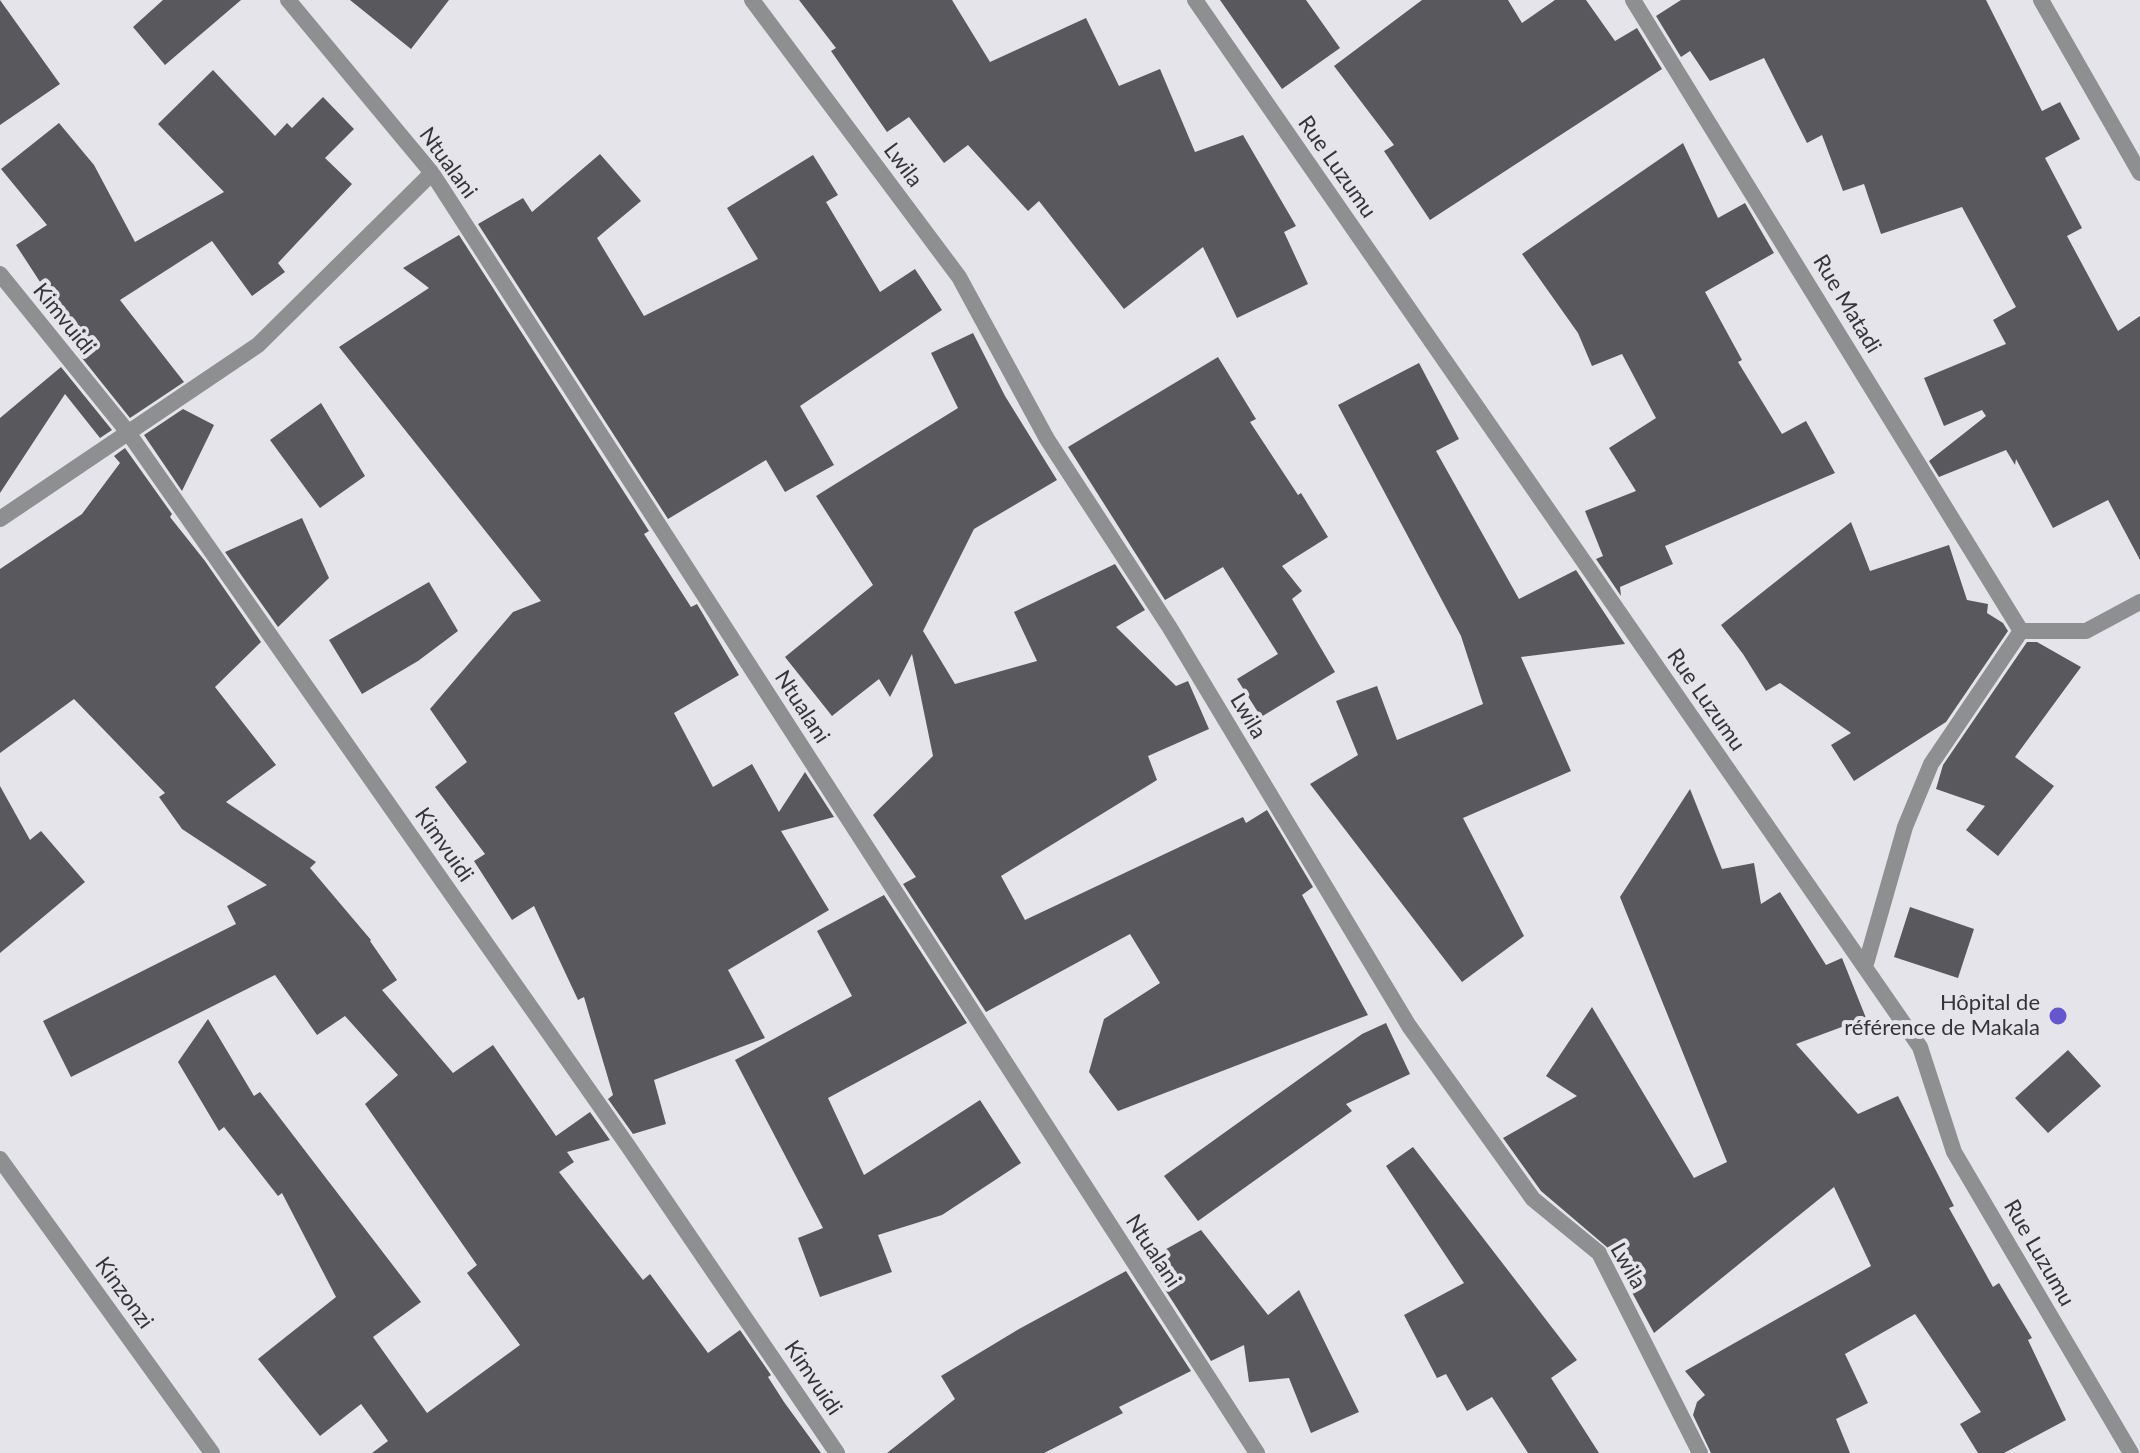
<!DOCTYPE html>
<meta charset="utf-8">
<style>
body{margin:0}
canvas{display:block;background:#e4e4ea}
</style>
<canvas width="2140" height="1453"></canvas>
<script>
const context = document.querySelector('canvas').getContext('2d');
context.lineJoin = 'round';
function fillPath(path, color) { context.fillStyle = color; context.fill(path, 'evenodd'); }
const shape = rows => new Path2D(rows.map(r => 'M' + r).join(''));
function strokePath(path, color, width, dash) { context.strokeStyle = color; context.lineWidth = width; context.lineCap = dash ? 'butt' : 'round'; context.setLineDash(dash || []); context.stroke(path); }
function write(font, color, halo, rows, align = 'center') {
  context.font = font + ' Lato,sans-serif'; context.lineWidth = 8; context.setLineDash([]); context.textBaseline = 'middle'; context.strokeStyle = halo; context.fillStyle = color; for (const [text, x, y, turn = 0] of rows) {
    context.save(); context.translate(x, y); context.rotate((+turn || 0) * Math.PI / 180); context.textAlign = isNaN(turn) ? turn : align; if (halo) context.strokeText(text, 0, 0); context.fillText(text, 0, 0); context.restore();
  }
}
fillPath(shape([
 [0,0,60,84,0,125],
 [163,0,241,0,165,65,133,27],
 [350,0,449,0,411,49],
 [799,0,952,0,990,62,1086,18,1119,86,1160,69,1195,152,1243,135,1296,226,1284,232,1308,284,1237,318,1203,247,1124,309,1039,201,1028,211,968,145,944,163,909,117,887,132,831,51,836,48],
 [1220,0,1306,0,1340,48,1282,89],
 [1422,0,1508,0,1522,23,1555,0,1586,0,1615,41,1637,28,1662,69,1430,220,1384,151,1394,145,1334,66],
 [1681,0,1986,0,2042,111,2060,102,2080,139,2045,158,2082,228,2067,236,2118,331,2140,316,2140,560,2108,500,2053,528,2016,459,2015,465,2006,450,1939,477,1929,461,1986,416,1982,410,1944,426,1924,378,2006,344,1993,320,2016,307,1962,207,1881,234,1864,184,1843,191,1822,135,1807,143,1764,58,1710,81,1690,51,1681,57,1656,16],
 [213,70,275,136,287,123,292,128,323,97,354,129,325,158,352,184,278,263,285,272,252,296,212,241,120,300,184,382,130,418,78,353,83,348,16,245,47,225,1,169,59,123,94,165,135,242,224,192,158,124],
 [1683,143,1718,218,1745,203,1774,253,1705,292,1742,360,1738,362,1782,434,1806,421,1835,473,1665,546,1673,564,1620,587,1621,596,1596,559,1603,556,1585,511,1636,491,1609,448,1656,418,1622,354,1592,366,1578,333,1522,254],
 [600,154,641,201,597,238,644,316,758,259,727,208,813,155,838,195,826,202,880,292,915,269,942,310,800,406,834,465,785,492,766,460,668,519,478,224,523,198,532,212],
 [459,235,649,531,644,534,691,607,697,604,739,675,674,713,713,787,752,764,779,812,805,772,834,817,781,831,829,910,728,970,765,1038,654,1080,666,1124,633,1134,608,1099,613,1095,584,997,578,1000,534,906,512,920,474,861,485,854,435,787,467,762,430,709,513,612,541,601,339,347,429,288,403,268],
 [973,333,1005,396,1057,480,974,529,923,631,955,684,1037,661,1014,612,1115,564,1145,610,1116,627,1176,686,1188,681,1209,729,1148,756,1157,780,1001,876,1025,920,1243,817,1246,823,1267,810,1313,887,1302,895,1368,1015,1118,1111,1089,1072,1104,1019,1160,983,1130,934,986,1012,903,884,916,877,873,815,933,756,912,654,890,697,879,679,832,716,785,657,873,585,816,496,958,408,931,353],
 [1218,357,1256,419,1250,422,1298,495,1301,493,1328,537,1282,566,1302,591,1292,599,1335,672,1261,717,1237,679,1278,654,1223,567,1165,600,1068,447],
 [1419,363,1459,439,1436,451,1519,599,1576,570,1625,644,1521,657,1571,771,1463,818,1524,936,1462,982,1310,784,1358,755,1336,701,1377,686,1397,740,1483,704,1461,636,1338,405],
 [61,367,112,430,100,438,65,394,0,493,0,418],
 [321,403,365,476,320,508,270,440],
 [183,409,214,425,182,491,144,435],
 [125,448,172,514,170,517,205,561,261,642,215,687,276,765,226,802,316,862,310,868,371,940,370,941,397,980,382,990,453,1073,493,1045,556,1136,590,1112,610,1140,567,1152,574,1162,559,1172,643,1280,650,1274,708,1353,740,1330,771,1375,768,1377,784,1402,821,1453,372,1453,388,1441,361,1404,320,1436,258,1359,336,1297,282,1193,278,1196,224,1127,219,1131,178,1062,208,1019,254,1096,260,1092,421,1302,373,1337,427,1413,520,1345,467,1273,477,1265,365,1104,398,1075,345,1016,317,1035,275,975,71,1077,43,1021,236,924,227,906,267,885,182,829,159,797,165,793,74,699,0,753,0,569,82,514,120,463,114,456],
 [302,518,329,578,278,627,225,552],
 [1851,522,1870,571,1949,545,1967,600,1988,604,1987,613,2003,623,2008,631,1946,722,1854,781,1831,745,1851,733,1780,683,1766,691,1743,654,1721,625],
 [429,582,458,631,418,661,362,694,329,640],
 [2027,642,2037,642,2081,667,2015,757,2054,786,1998,856,1966,830,1985,806,1936,789,1943,765],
 [0,786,30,840,41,831,85,882,0,953],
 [1690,789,1722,869,1754,863,1761,904,1780,892,1826,965,1842,958,1866,1018,1796,1044,1858,1114,1898,1096,1954,1206,1949,1208,1993,1287,1999,1283,2032,1338,2028,1340,2066,1420,2004,1453,1978,1453,1960,1424,1981,1412,1915,1314,1845,1354,1868,1403,1836,1419,1850,1453,1711,1453,1693,1415,1697,1402,1705,1395,1685,1371,1871,1266,1834,1187,1654,1333,1608,1248,1541,1191,1503,1138,1577,1096,1546,1076,1592,1007,1694,1178,1727,1162,1620,897],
 [884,895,967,1023,828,1098,864,1175,980,1100,1021,1163,942,1215,878,1235,892,1272,820,1297,798,1238,823,1228,735,1060,852,996,817,931],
 [1910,907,1974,929,1958,978,1894,957],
 [1386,1023,1410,1074,1346,1104,1352,1111,1198,1221,1164,1176,1362,1034],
 [2068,1050,2101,1086,2048,1133,2015,1098],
 [1413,1147,1577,1360,1551,1378,1599,1453,1528,1453,1492,1397,1467,1411,1446,1374,1437,1378,1404,1315,1464,1283,1386,1166],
 [1201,1230,1268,1315,1299,1290,1359,1412,1311,1433,1289,1378,1249,1382,1244,1345,1211,1361,1146,1260],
 [1126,1271,1191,1371,1119,1407,1123,1413,1044,1453,887,1453,955,1399,941,1376,1019,1329]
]), '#58585d');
strokePath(shape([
 [288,0,432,173,1257,1453],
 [752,0,959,277,1047,439,1170,628,1409,1026,1533,1199,1599,1253,1700,1453],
 [1195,0,1920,1047,1954,1152,2131,1453],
 [1633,0,2021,631],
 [2041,0,2140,173],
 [0,274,127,431,628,1146,837,1453],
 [0,519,258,345,432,173],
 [1865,967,1905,827,1931,764,2021,631,2086,631,2140,602],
 [0,1159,212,1453]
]), '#8e8f91', 16);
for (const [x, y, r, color] of [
 [2058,1016,10,"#6456cf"]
]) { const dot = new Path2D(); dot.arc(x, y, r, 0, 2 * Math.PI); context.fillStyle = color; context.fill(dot); strokePath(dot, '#e4e4ea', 3); }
write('22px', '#353537', '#e4e4ea', [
 ["Ntualani",448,163,54],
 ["Lwila",903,165,53],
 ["Rue Luzumu",1337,167,55],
 ["Rue Matadi",1847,304,59],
 ["Kimvuidi",64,319,51],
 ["Rue Luzumu",1706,700,55],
 ["Ntualani",802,707,57],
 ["Lwila",1248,716,59],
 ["Kimvuidi",444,845,55],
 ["Ntualani",1153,1251,57],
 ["Rue Luzumu",2039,1253,60],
 ["Lwila",1628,1266,60],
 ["Kinzonzi",124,1293,54],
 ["Kimvuidi",813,1378,56]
]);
write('22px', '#353537', '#e4e4ea', [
 ["Hôpital de",2040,1003],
 ["référence de Makala",2040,1028]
], 'right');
</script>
